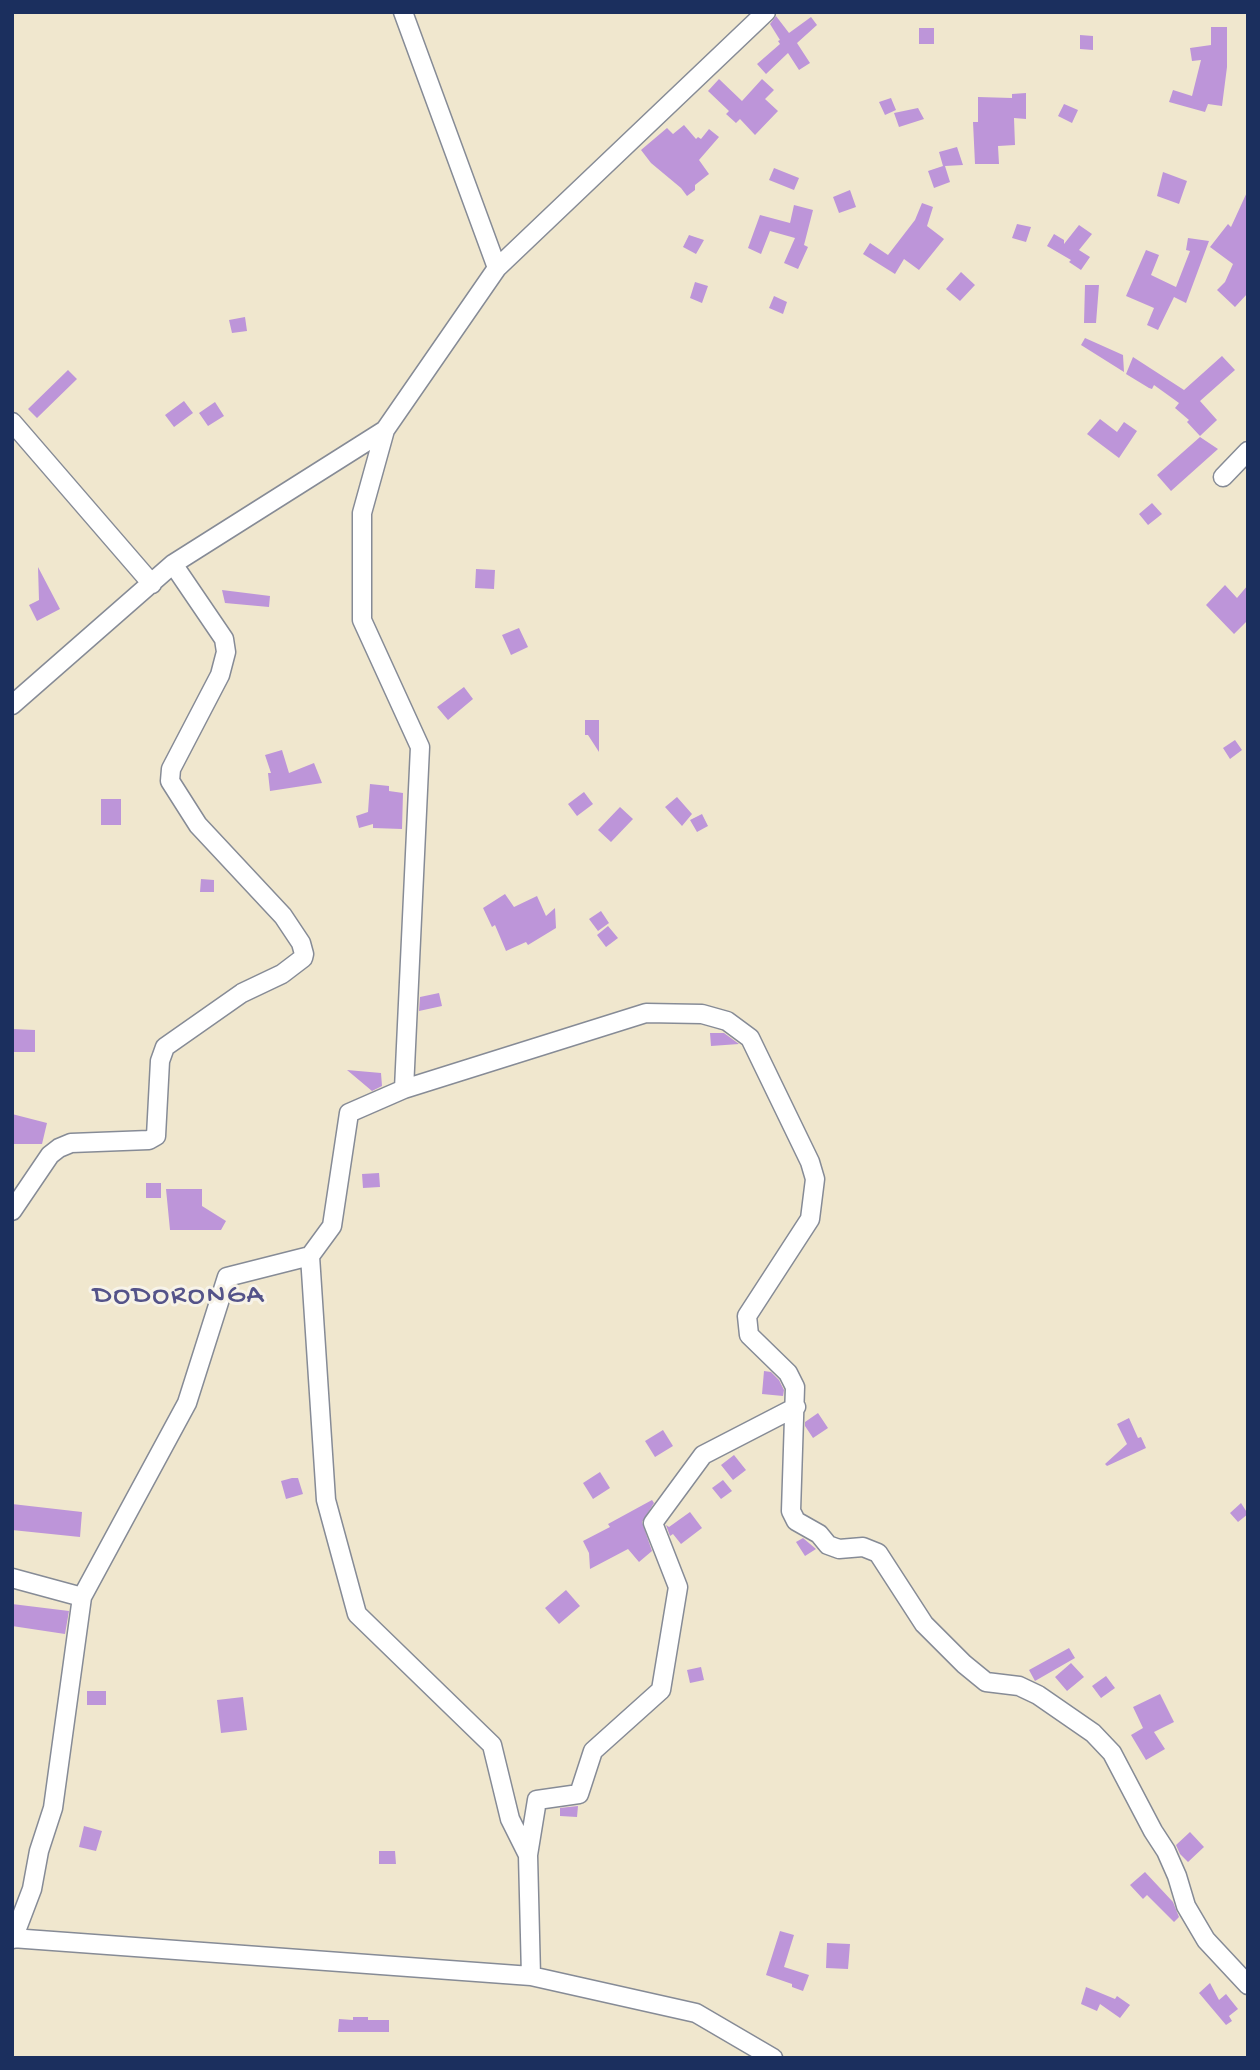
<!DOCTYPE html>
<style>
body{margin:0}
#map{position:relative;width:1260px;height:2070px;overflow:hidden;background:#f0e7ce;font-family:"Gochi Hand",sans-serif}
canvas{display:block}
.frame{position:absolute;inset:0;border:14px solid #1b2f5e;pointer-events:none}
</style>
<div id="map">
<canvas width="1260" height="2070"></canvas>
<div class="frame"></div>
</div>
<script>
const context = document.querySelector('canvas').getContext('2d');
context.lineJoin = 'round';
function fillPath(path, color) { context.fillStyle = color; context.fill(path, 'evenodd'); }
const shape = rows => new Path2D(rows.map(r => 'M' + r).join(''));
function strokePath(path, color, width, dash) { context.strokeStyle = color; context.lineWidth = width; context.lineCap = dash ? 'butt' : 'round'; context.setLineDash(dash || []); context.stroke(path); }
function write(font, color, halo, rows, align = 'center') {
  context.font = font + ' "Gochi Hand",sans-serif'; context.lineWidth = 6; context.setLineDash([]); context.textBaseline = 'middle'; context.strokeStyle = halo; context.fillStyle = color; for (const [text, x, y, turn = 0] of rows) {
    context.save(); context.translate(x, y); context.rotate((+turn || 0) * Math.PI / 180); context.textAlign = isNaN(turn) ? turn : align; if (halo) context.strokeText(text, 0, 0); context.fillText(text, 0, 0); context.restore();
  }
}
fillPath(shape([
 [776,16,789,33,811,17,817,25,797,43,810,63,799,70,788,53,766,74,757,64,780,44,778,41,780,40,770,24],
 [1211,27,1227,27,1227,67,1222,106,1208,104,1205,112,1169,102,1173,90,1192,96,1201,60,1192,61,1190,48,1211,45],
 [919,28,934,28,934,44,919,44],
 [1080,35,1093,36,1093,50,1080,49],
 [719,79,742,101,762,79,774,90,765,99,778,111,755,135,740,119,736,123,726,114,729,111,708,91],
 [1026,93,1026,119,1014,118,1015,145,998,146,999,164,975,164,973,122,978,122,978,97,1012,98,1012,94],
 [891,98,896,110,885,115,879,102],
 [1064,104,1078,110,1072,123,1058,116],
 [918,108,924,119,899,127,894,113],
 [684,125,696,139,698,137,701,139,709,129,719,137,699,160,709,174,695,185,695,190,687,196,681,188,651,163,641,150,667,128,673,134],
 [957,147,963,165,945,166,950,182,934,188,928,171,943,166,939,152],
 [774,168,799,178,794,190,769,180],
 [1163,172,1187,181,1179,204,1157,196],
 [850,190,856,207,839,213,833,197],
 [1248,190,1248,293,1235,307,1217,290,1225,282,1233,264,1210,247,1228,224,1231,227],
 [922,203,933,207,927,226,944,239,919,270,904,259,895,274,863,254,870,243,888,255,915,220],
 [794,205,813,210,804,245,808,247,798,269,784,263,795,238,770,231,761,254,748,248,760,215,790,223],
 [1017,224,1031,227,1026,242,1012,238],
 [1079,225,1092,234,1079,250,1090,257,1081,270,1069,262,1071,260,1047,246,1054,234,1064,240,1064,244],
 [689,235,704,240,696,254,683,247],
 [1188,238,1209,241,1186,303,1174,297,1158,330,1147,325,1154,308,1126,296,1146,250,1159,255,1151,275,1176,287,1190,251,1186,250],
 [961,272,975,285,960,301,946,289],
 [695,282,708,286,702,303,690,298],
 [1085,285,1099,285,1096,323,1084,323],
 [774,296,787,302,783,314,769,308],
 [245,317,247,331,232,333,229,320],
 [1085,338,1123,355,1124,372,1081,345],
 [1222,356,1235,370,1200,401,1217,420,1200,436,1187,422,1189,420,1175,408,1179,403,1154,385,1152,389,1149,388,1126,374,1133,357,1184,390],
 [68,370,77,379,37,418,28,409],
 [184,401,193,413,174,427,165,415],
 [215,402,224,416,208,426,199,413],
 [1100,419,1117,432,1124,422,1137,431,1119,458,1087,434],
 [1200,437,1218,449,1171,491,1157,475],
 [1152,503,1162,514,1148,525,1139,514],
 [38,567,60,609,37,621,29,605,39,600],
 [476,569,495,570,494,589,475,588],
 [1225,585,1237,598,1248,585,1248,620,1234,634,1206,605],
 [222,590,270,596,269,607,225,603],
 [519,628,528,647,511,655,502,635],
 [464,687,473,699,448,720,437,707],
 [585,720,599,720,599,752,588,735,585,735],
 [1235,740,1242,750,1230,759,1223,748],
 [282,750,289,773,314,763,322,783,270,791,268,773,271,773,265,755],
 [370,784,389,786,389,791,403,793,402,829,373,828,373,824,359,828,356,816,368,812],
 [584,792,593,804,577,816,568,804],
 [677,797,692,814,682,826,665,807],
 [101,799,121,799,121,825,101,825],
 [620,807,633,819,611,842,598,830],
 [702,814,708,826,697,832,690,820],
 [201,879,214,880,214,892,200,892],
 [505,894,514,907,537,896,546,916,555,908,556,928,528,945,526,942,506,951,495,925,492,927,483,908],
 [601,911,609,923,598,931,589,919],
 [608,926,618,938,606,947,597,935],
 [439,993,442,1006,419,1011,420,997],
 [12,1029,35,1030,35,1052,12,1052],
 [710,1033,724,1033,739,1044,711,1046],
 [347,1070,381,1073,382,1086,372,1091],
 [12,1114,47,1123,42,1144,12,1144],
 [379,1173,380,1187,363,1188,362,1174],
 [146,1183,161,1183,161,1198,146,1198],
 [166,1189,202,1189,202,1206,226,1221,221,1230,170,1230],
 [764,1371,771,1372,779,1380,784,1390,783,1396,762,1394],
 [818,1413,828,1428,813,1438,805,1426,805,1422],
 [1129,1418,1138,1438,1141,1437,1146,1448,1107,1466,1105,1464,1127,1444,1117,1424],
 [663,1430,673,1446,655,1457,645,1441],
 [734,1455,746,1470,733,1480,721,1465],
 [600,1472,610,1488,593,1499,583,1483],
 [292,1478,298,1478,303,1494,286,1499,281,1481],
 [723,1480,732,1491,721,1499,712,1488],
 [652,1500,654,1503,642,1522,652,1551,639,1562,628,1549,590,1569,589,1553,583,1541,610,1527,608,1524],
 [1241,1503,1248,1514,1238,1522,1230,1513],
 [12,1504,82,1512,80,1537,12,1530],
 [690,1512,702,1528,681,1544,673,1534,670,1536,666,1525,669,1527],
 [803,1538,816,1549,805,1556,796,1542],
 [566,1590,580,1606,559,1624,545,1608],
 [12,1604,69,1611,65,1634,12,1626],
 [1069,1648,1075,1658,1035,1681,1029,1670],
 [1071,1663,1084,1677,1067,1691,1055,1677],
 [701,1667,704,1680,690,1683,687,1670],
 [1106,1676,1115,1688,1101,1698,1092,1686],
 [87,1691,106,1691,106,1705,87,1705],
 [1160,1694,1174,1722,1154,1732,1165,1749,1146,1760,1131,1735,1143,1728,1133,1707],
 [243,1697,247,1730,221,1733,217,1700],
 [578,1806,577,1817,560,1816,560,1808],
 [84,1826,102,1831,96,1851,79,1847],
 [1190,1832,1204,1847,1188,1862,1180,1854,1176,1845],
 [379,1851,395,1851,396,1864,379,1864],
 [1145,1872,1173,1902,1179,1917,1174,1922,1147,1895,1143,1899,1130,1885],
 [780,1931,794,1935,784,1967,809,1975,803,1991,792,1987,792,1984,766,1975],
 [827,1943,850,1944,848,1969,826,1968],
 [1210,1983,1219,2000,1226,1994,1238,2009,1229,2016,1232,2021,1226,2025,1199,1993],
 [1086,1987,1115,1999,1117,1996,1130,2005,1120,2018,1100,2004,1097,2011,1081,2004],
 [353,2017,368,2017,368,2020,389,2020,389,2032,338,2032,339,2019,353,2020]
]), '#bd95d9');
const street = shape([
 [403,12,497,268],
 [12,422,152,584],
 [1223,477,1248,451],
 [12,705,173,564,385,430,497,268,766,12],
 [404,1089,646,1013,702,1014,727,1021,750,1038,810,1162,815,1179,810,1219,747,1316,749,1335,788,1373,795,1387,791,1511,796,1521,819,1534,828,1545,839,1549,863,1547,878,1553,924,1624,964,1664,986,1682,1019,1686,1038,1695,1093,1733,1112,1753,1153,1831,1166,1851,1177,1876,1186,1906,1206,1940,1248,1985],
 [12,1211,50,1155,59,1148,71,1143,149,1140,156,1136,160,1061,165,1047,242,993,282,974,303,958,304,954,301,943,283,916,198,825,170,781,171,769,220,675,226,652,224,639,173,564],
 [310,1256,326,1500,357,1614,492,1745,510,1819,528,1855],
 [12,1578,82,1597,53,1808,39,1851,32,1889,13,1939],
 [82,1597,187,1403,227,1277,310,1256,332,1226,349,1113,404,1089,420,747,362,620,362,513,385,430],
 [12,1938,531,1976,696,2013,773,2058],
 [531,1976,528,1855,537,1800,579,1794,593,1751,661,1690,678,1587,653,1523,703,1455,796,1407]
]);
strokePath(street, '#868b96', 21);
strokePath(street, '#fff', 18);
context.letterSpacing = '2px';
write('28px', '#545389', '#f7f3e8', [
 ["DODORONGA",179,1298]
]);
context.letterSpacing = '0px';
</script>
